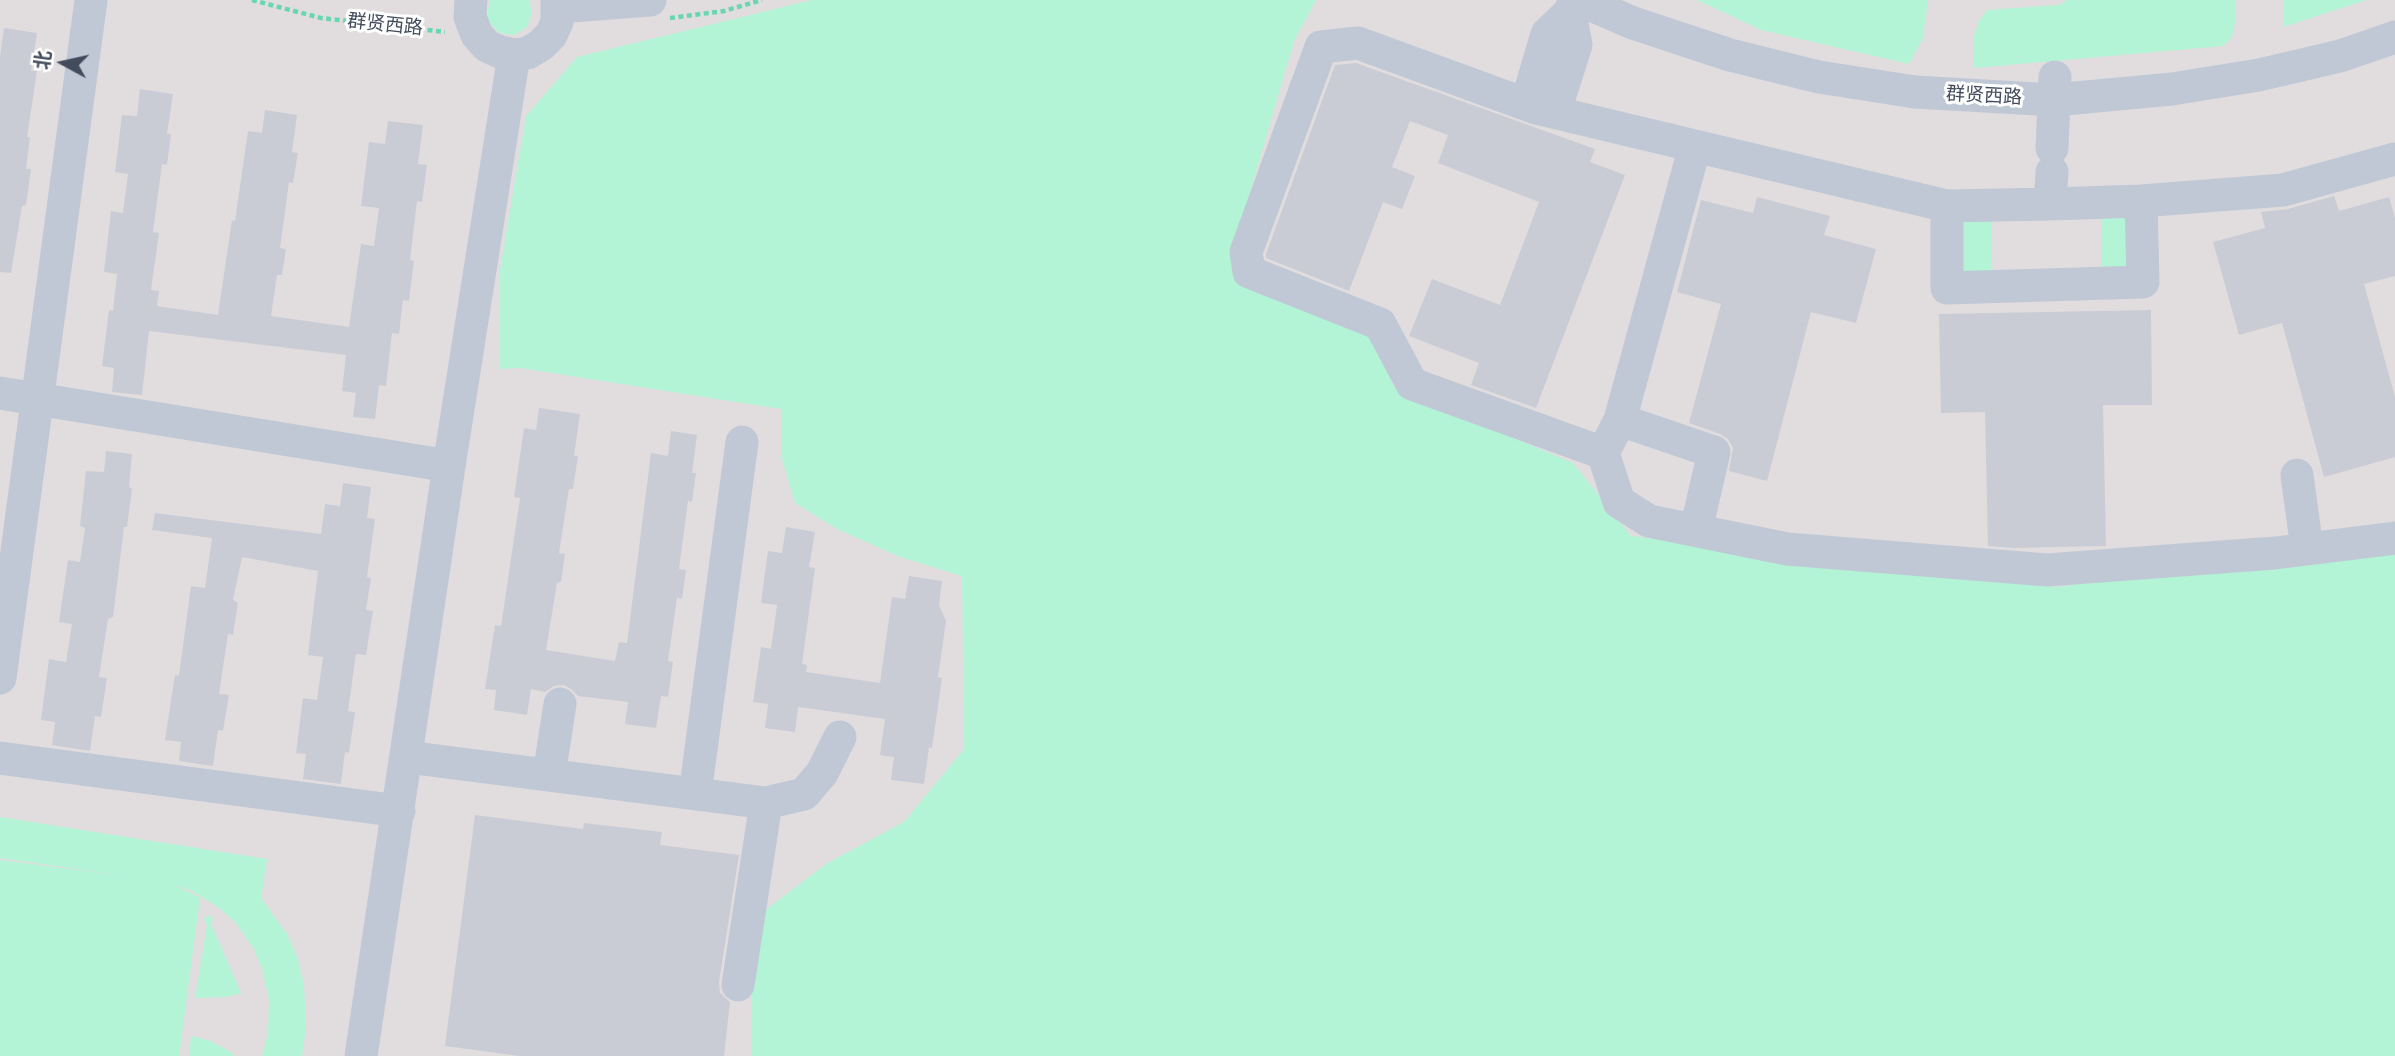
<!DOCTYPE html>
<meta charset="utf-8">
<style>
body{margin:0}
#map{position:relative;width:2395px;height:1056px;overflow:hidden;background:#efecec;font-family:"Noto Sans","Noto Sans SC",sans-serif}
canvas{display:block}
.north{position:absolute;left:28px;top:28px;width:70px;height:70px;-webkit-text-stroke:5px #fff;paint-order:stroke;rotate:278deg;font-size:19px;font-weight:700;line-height:28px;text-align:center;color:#424c5c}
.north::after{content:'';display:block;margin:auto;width:24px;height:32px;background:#424c5c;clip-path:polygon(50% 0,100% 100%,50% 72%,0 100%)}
</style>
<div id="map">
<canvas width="2395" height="1056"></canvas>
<div class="north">北</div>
</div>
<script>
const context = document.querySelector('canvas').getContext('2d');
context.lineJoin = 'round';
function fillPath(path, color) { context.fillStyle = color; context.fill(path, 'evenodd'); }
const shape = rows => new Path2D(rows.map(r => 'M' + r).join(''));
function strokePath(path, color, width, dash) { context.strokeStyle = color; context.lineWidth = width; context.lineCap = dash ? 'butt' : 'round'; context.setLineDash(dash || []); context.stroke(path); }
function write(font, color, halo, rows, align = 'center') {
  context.font = font + ' "Noto Sans","Noto Sans SC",sans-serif'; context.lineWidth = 6; context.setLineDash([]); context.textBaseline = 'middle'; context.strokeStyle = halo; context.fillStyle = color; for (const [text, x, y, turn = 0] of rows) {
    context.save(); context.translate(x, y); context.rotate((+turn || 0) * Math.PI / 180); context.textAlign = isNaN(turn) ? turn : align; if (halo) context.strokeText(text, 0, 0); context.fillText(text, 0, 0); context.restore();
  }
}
fillPath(shape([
 [0,0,2395,0,2395,1056,0,1056]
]), '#e1ddde');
fillPath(shape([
 [490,0,529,0,532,13,527,27,514,35,499,33,489,22,487,15],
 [812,0,1316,0,1294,41,1239,230,1240,259,1361,315,1395,388,1573,463,1631,536,2056,587,2395,545,2395,1056,752,1056,751,921,826,864,904,822,964,749,962,576,900,557,837,529,795,503,781,456,781,409,520,368,499,369,499,276,526,116,577,57],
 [1697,0,1928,0,1923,38,1909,64,1761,30],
 [2067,0,2235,0,2235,22,2232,37,2223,46,1974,68,1973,39,1979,21,1987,10,2059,5],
 [2283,0,2366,0,2283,27],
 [2136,217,2136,278,2102,278,2101,218],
 [1957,220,1991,220,1992,280,1958,281],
 [0,817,267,859,261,898,287,934,298,959,304,986,306,1028,302,1056,262,1056,268,1033,269,1000,262,969,254,949,235,922,219,908,192,891,173,884,200,898,179,1056,0,1056,0,860,125,876,0,858],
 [209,915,213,919,211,924,241,993,226,997,195,998,207,925,204,919],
 [191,1036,211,1041,234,1054,232,1056,189,1056]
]), '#b3f4d7');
fillPath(shape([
 [4,28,37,33,31,71,37,71,27,137,30,137,26,169,31,169,26,205,22,206,11,273,0,272,0,57],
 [1356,63,1595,149,1590,162,1625,175,1536,408,1471,385,1479,363,1409,336,1432,279,1500,305,1539,202,1438,163,1448,135,1410,121,1392,167,1415,176,1402,209,1383,202,1349,291,1266,258,1266,254,1335,65],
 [140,89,173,94,167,134,171,134,167,165,162,164,153,232,159,233,151,290,159,291,157,306,218,315,232,220,235,221,248,131,262,133,265,110,297,115,292,152,298,153,293,183,289,182,280,248,286,249,282,275,277,275,271,316,349,327,361,244,374,246,379,208,361,206,369,142,385,144,388,121,423,125,418,164,427,165,422,202,417,201,410,260,414,261,409,301,403,300,399,334,392,333,386,386,379,385,375,419,353,417,356,393,342,391,346,355,149,331,142,395,112,392,114,368,102,366,109,310,113,311,117,274,104,272,111,211,123,213,128,174,115,172,122,115,137,116],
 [2334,196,2339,211,2389,197,2395,218,2395,276,2364,284,2395,397,2395,457,2324,477,2282,323,2239,335,2213,242,2265,228,2261,212,2288,209],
 [1757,197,1830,216,1824,235,1876,249,1856,323,1811,312,1767,481,1729,471,1733,448,1728,439,1720,434,1689,423,1721,304,1677,292,1701,200,1753,213],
 [2151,310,2152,405,2103,405,2106,546,2013,548,1988,546,1985,412,1941,413,1939,314],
 [539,408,580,414,574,456,578,456,573,489,569,489,559,553,565,554,561,582,557,583,546,650,615,661,619,642,627,643,651,453,668,456,671,431,697,435,692,473,696,473,692,502,688,501,679,569,686,570,682,599,677,598,668,661,673,662,668,697,661,696,656,728,625,724,628,702,578,696,571,689,564,685,554,686,545,692,531,689,527,715,494,710,496,690,485,689,495,625,501,626,520,498,514,497,524,428,536,430],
 [106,451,132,454,129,487,132,489,127,527,124,527,113,617,108,619,99,677,107,678,101,717,95,716,90,751,52,745,55,722,41,720,49,659,66,662,72,624,59,622,68,560,80,562,85,528,80,526,86,471,104,472],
 [343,483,371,487,367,518,375,519,367,577,371,578,366,610,373,611,366,655,356,654,348,711,355,712,349,753,345,752,341,784,303,779,306,754,296,753,303,698,317,700,323,657,308,655,318,571,242,557,233,600,238,603,233,635,228,634,219,694,229,695,223,731,218,730,213,766,179,761,181,742,165,740,175,675,179,676,191,586,205,588,212,538,152,530,155,513,321,534,325,504,340,506],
 [786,527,815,532,809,567,815,568,802,664,807,665,806,672,880,683,892,597,905,599,909,576,942,581,939,605,946,621,938,677,942,678,932,748,929,747,924,784,891,780,894,757,880,755,885,719,798,707,795,732,765,728,768,704,753,702,761,647,771,649,777,605,761,603,768,551,782,553],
 [475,815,583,829,584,823,662,832,660,845,739,855,719,982,720,993,730,1002,724,1056,519,1056,445,1046]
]), '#caccd5');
strokePath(shape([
 [252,0,321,18,445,32],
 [670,18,724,11,762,0]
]), '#68d6b1', 4.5, [5, 3.5]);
strokePath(shape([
 [471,0,470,17,477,35,487,46,500,52,514,55,528,53,541,45,551,35,557,22,557,0],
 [1580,0,1633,23,1730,55,1819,77,1915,92,2054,100,2172,89,2259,75,2340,56,2395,37],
 [558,7,650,0],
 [1570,12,1547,34,1532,85,1536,108,1560,95,1576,45,1570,12,1574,0],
 [1695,146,1536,108,1358,43,1321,47,1246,252,1249,272,1380,324,1412,384,1603,453,1620,420,1695,146,1947,206],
 [2052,148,2055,77],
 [2052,172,2050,204,2141,201,2283,190,2395,159],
 [2050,204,1947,206,1947,288,2143,282,2141,201],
 [0,393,449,466],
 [1620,420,1714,452,1696,530],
 [1603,453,1619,502,1649,521,1787,549,2047,570,2275,553,2395,538],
 [2297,475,2307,549],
 [0,678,91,0],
 [407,757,766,803,804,794,822,773,840,737],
 [0,758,399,811],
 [549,775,560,704],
 [695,794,742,442],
 [738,985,766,803],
 [361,1056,449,466,514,55]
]), '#c0c8d6', 33);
write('19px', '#424c5c', '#fff', [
 ["群贤西路",385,25,6],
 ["群贤西路",1984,96,3]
]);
</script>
